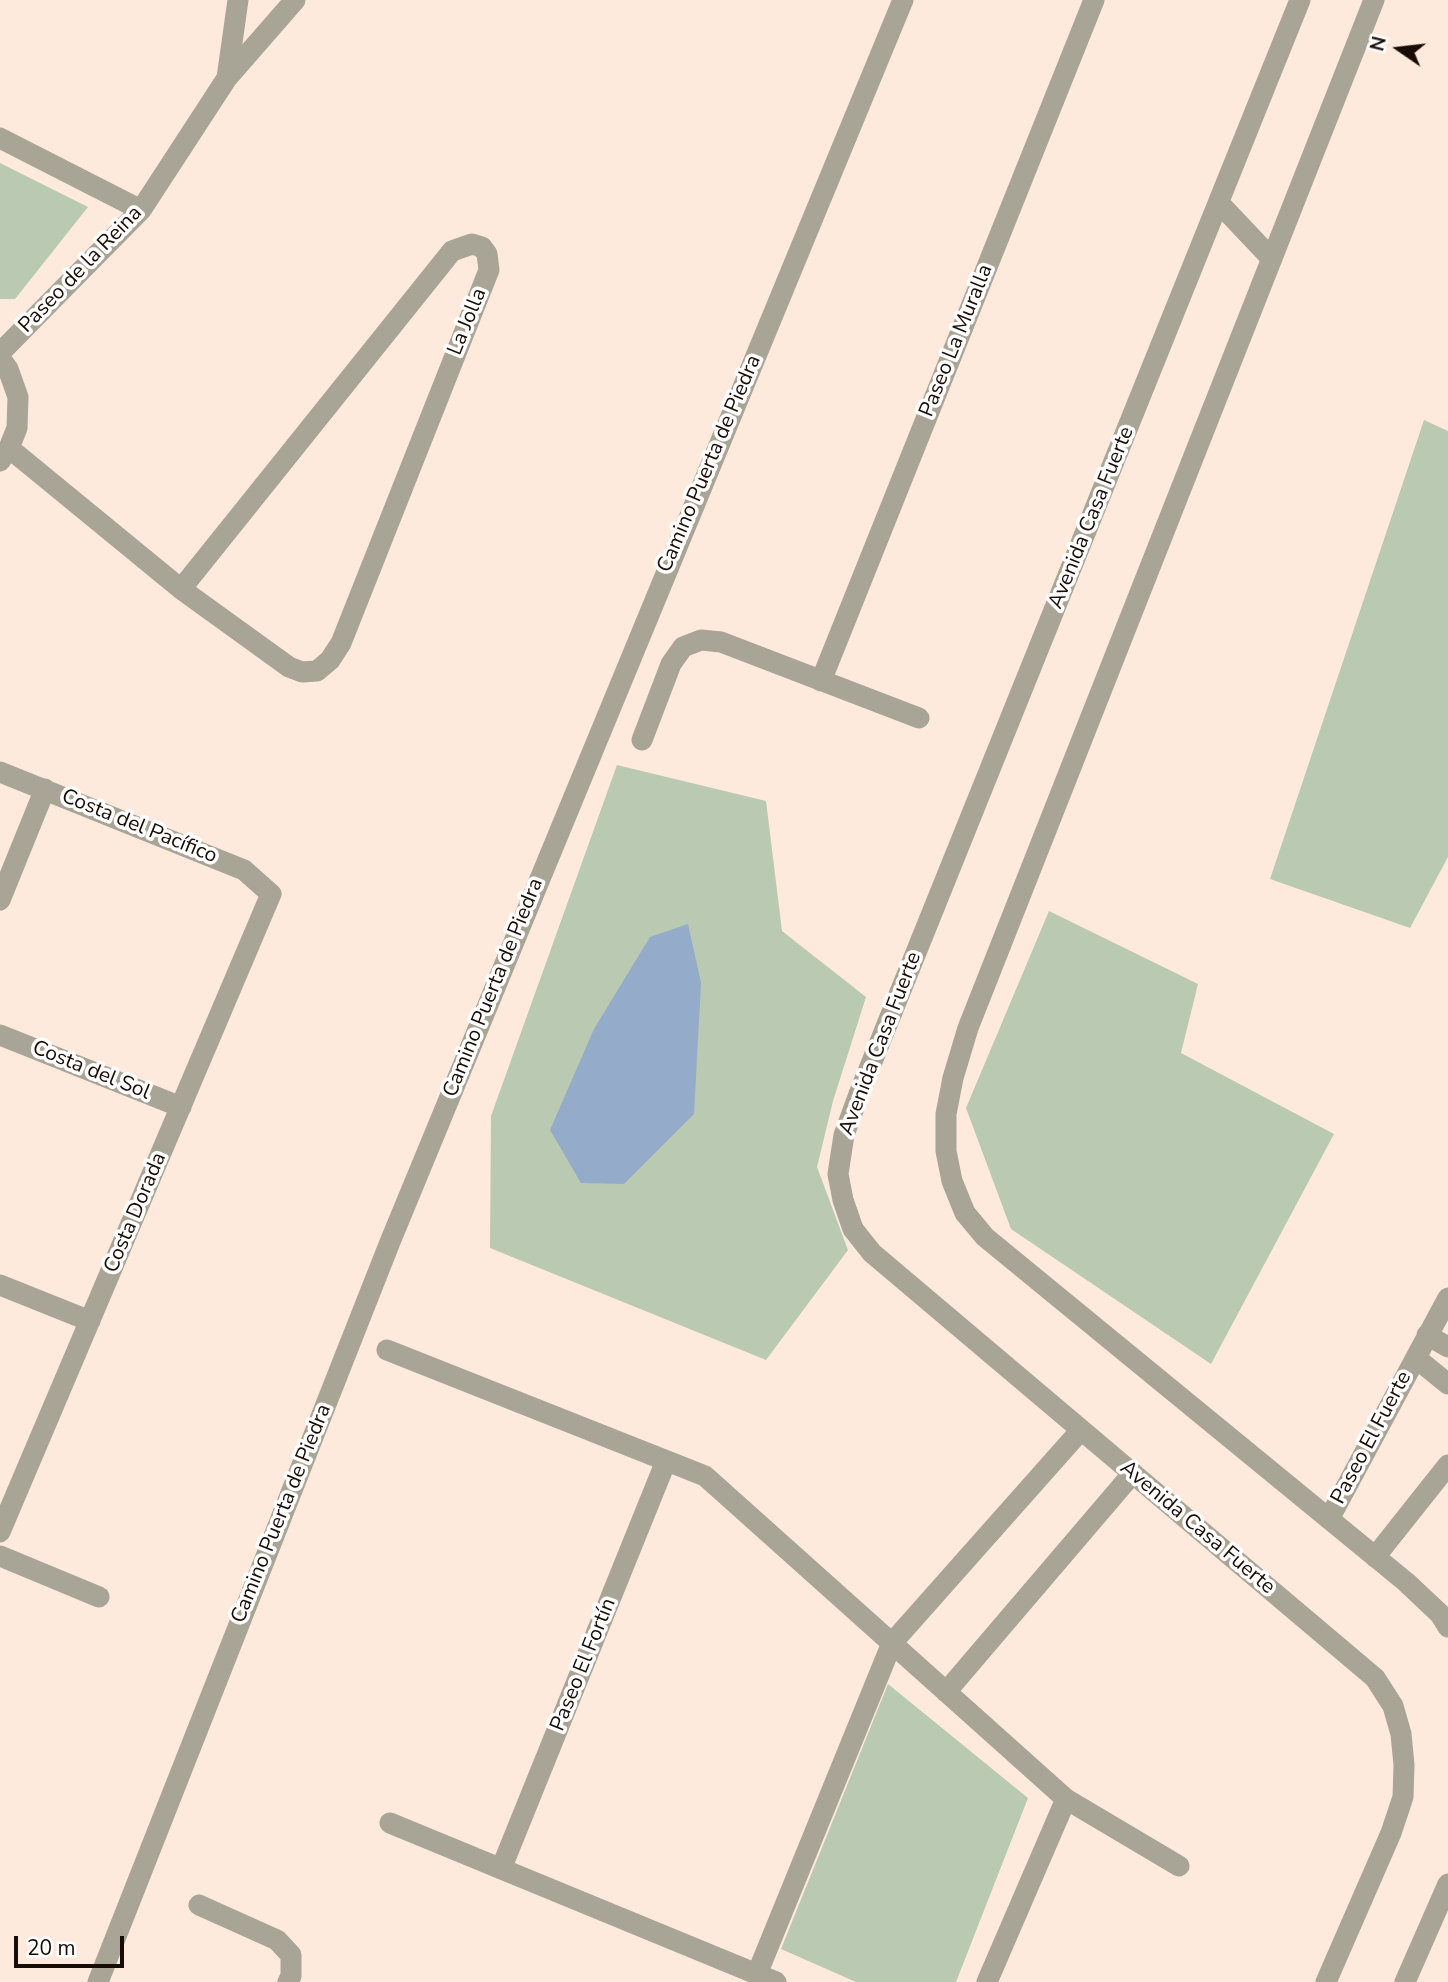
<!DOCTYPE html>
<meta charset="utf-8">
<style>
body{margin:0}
#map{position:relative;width:1448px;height:1982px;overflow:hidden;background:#feeadd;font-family:"Nunito Sans",sans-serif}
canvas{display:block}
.north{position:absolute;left:1364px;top:14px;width:70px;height:70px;-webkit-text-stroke:5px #fff;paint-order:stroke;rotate:284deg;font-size:19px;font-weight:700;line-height:28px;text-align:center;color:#180d06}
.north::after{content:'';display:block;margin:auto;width:24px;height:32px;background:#180d06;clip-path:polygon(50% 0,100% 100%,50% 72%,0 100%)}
.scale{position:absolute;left:14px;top:1936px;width:110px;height:32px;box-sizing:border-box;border:4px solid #180d06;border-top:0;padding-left:9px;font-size:21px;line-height:24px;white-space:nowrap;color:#180d06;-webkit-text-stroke:5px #fff;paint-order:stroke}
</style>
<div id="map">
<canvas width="1448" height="1982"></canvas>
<div class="north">N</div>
<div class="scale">20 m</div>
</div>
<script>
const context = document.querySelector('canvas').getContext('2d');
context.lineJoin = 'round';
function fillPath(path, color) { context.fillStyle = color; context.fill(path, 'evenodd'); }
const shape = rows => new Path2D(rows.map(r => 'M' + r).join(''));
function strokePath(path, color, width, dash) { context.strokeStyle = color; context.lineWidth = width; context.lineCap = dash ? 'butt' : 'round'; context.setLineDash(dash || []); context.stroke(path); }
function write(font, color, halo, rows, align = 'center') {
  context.font = font + ' "Nunito Sans",sans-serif'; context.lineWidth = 7; context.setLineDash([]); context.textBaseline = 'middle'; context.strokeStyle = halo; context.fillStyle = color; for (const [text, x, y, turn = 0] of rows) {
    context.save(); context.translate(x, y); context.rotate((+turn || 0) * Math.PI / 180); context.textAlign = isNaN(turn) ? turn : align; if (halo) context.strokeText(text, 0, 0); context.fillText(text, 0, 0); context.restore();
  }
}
fillPath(shape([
 [0,163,88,207,15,299,0,299],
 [1424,420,1448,431,1448,857,1410,928,1270,879],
 [617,765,766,801,782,931,866,997,833,1101,817,1167,848,1250,766,1360,490,1248,491,1116],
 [1049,911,1198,984,1181,1053,1334,1134,1211,1364,1011,1229,966,1108],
 [888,1684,1028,1798,956,1982,856,1982,781,1949]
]), '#bac9b1');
fillPath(shape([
 [688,924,701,983,694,1114,624,1184,581,1183,550,1130,594,1029,650,937]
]), '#94abca');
strokePath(shape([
 [1300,0,859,1094,844,1135,838,1174,843,1200,853,1229,872,1253,1375,1678,1393,1706,1401,1734,1404,1765,1403,1797,1391,1833,1326,1982],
 [1374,0,968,1028,953,1078,946,1114,946,1151,952,1181,965,1213,985,1237,1406,1582,1440,1614,1448,1627],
 [227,78,238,0],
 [0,138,141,210],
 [1219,203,1272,259],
 [0,353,141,210,227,78,295,0],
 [0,358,8,369,18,397,17,428,9,448,0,461],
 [9,448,181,589,289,667,302,672,317,671,330,660,341,643,489,270,487,254,482,247,472,244,452,251,181,589],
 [821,681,1094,0],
 [642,740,671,664,683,647,701,640,721,642,919,718],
 [0,772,244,870,271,894,0,1532],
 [0,900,45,789],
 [0,1035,181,1107],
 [0,1285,90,1321],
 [1427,1335,1448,1347],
 [387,1350,705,1476,1066,1799,1179,1866],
 [1416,1358,1448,1384],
 [1329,1519,1448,1298],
 [0,1556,99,1597],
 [1375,1557,1448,1465],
 [946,1692,1133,1473],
 [390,1823,776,1982],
 [501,1869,666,1461],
 [199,1905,277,1940,291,1955,291,1976,288,1982],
 [757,1974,892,1643,1081,1430],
 [98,1982,390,1242,903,0],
 [987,1982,1066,1799],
 [1405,1982,1448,1884]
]), '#a8a496', 21);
write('21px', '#180d06', '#fff', [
 ["Paseo de la Reina",81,270,-46],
 ["La Jolla",468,322,-68],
 ["Paseo La Muralla",957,341,-68],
 ["Camino Puerta de Piedra",710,464,-67],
 ["Avenida Casa Fuerte",1092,518,-68],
 ["Costa del Pacífico",139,827,22],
 ["Camino Puerta de Piedra",494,988,-68],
 ["Avenida Casa Fuerte",881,1044,-69],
 ["Costa del Sol",91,1071,22],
 ["Costa Dorada",136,1213,-67],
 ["Paseo El Fuerte",1372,1438,-62],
 ["Camino Puerta de Piedra",282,1514,-68],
 ["Avenida Casa Fuerte",1197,1528,40],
 ["Paseo El Fortín",584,1665,-68]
]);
</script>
